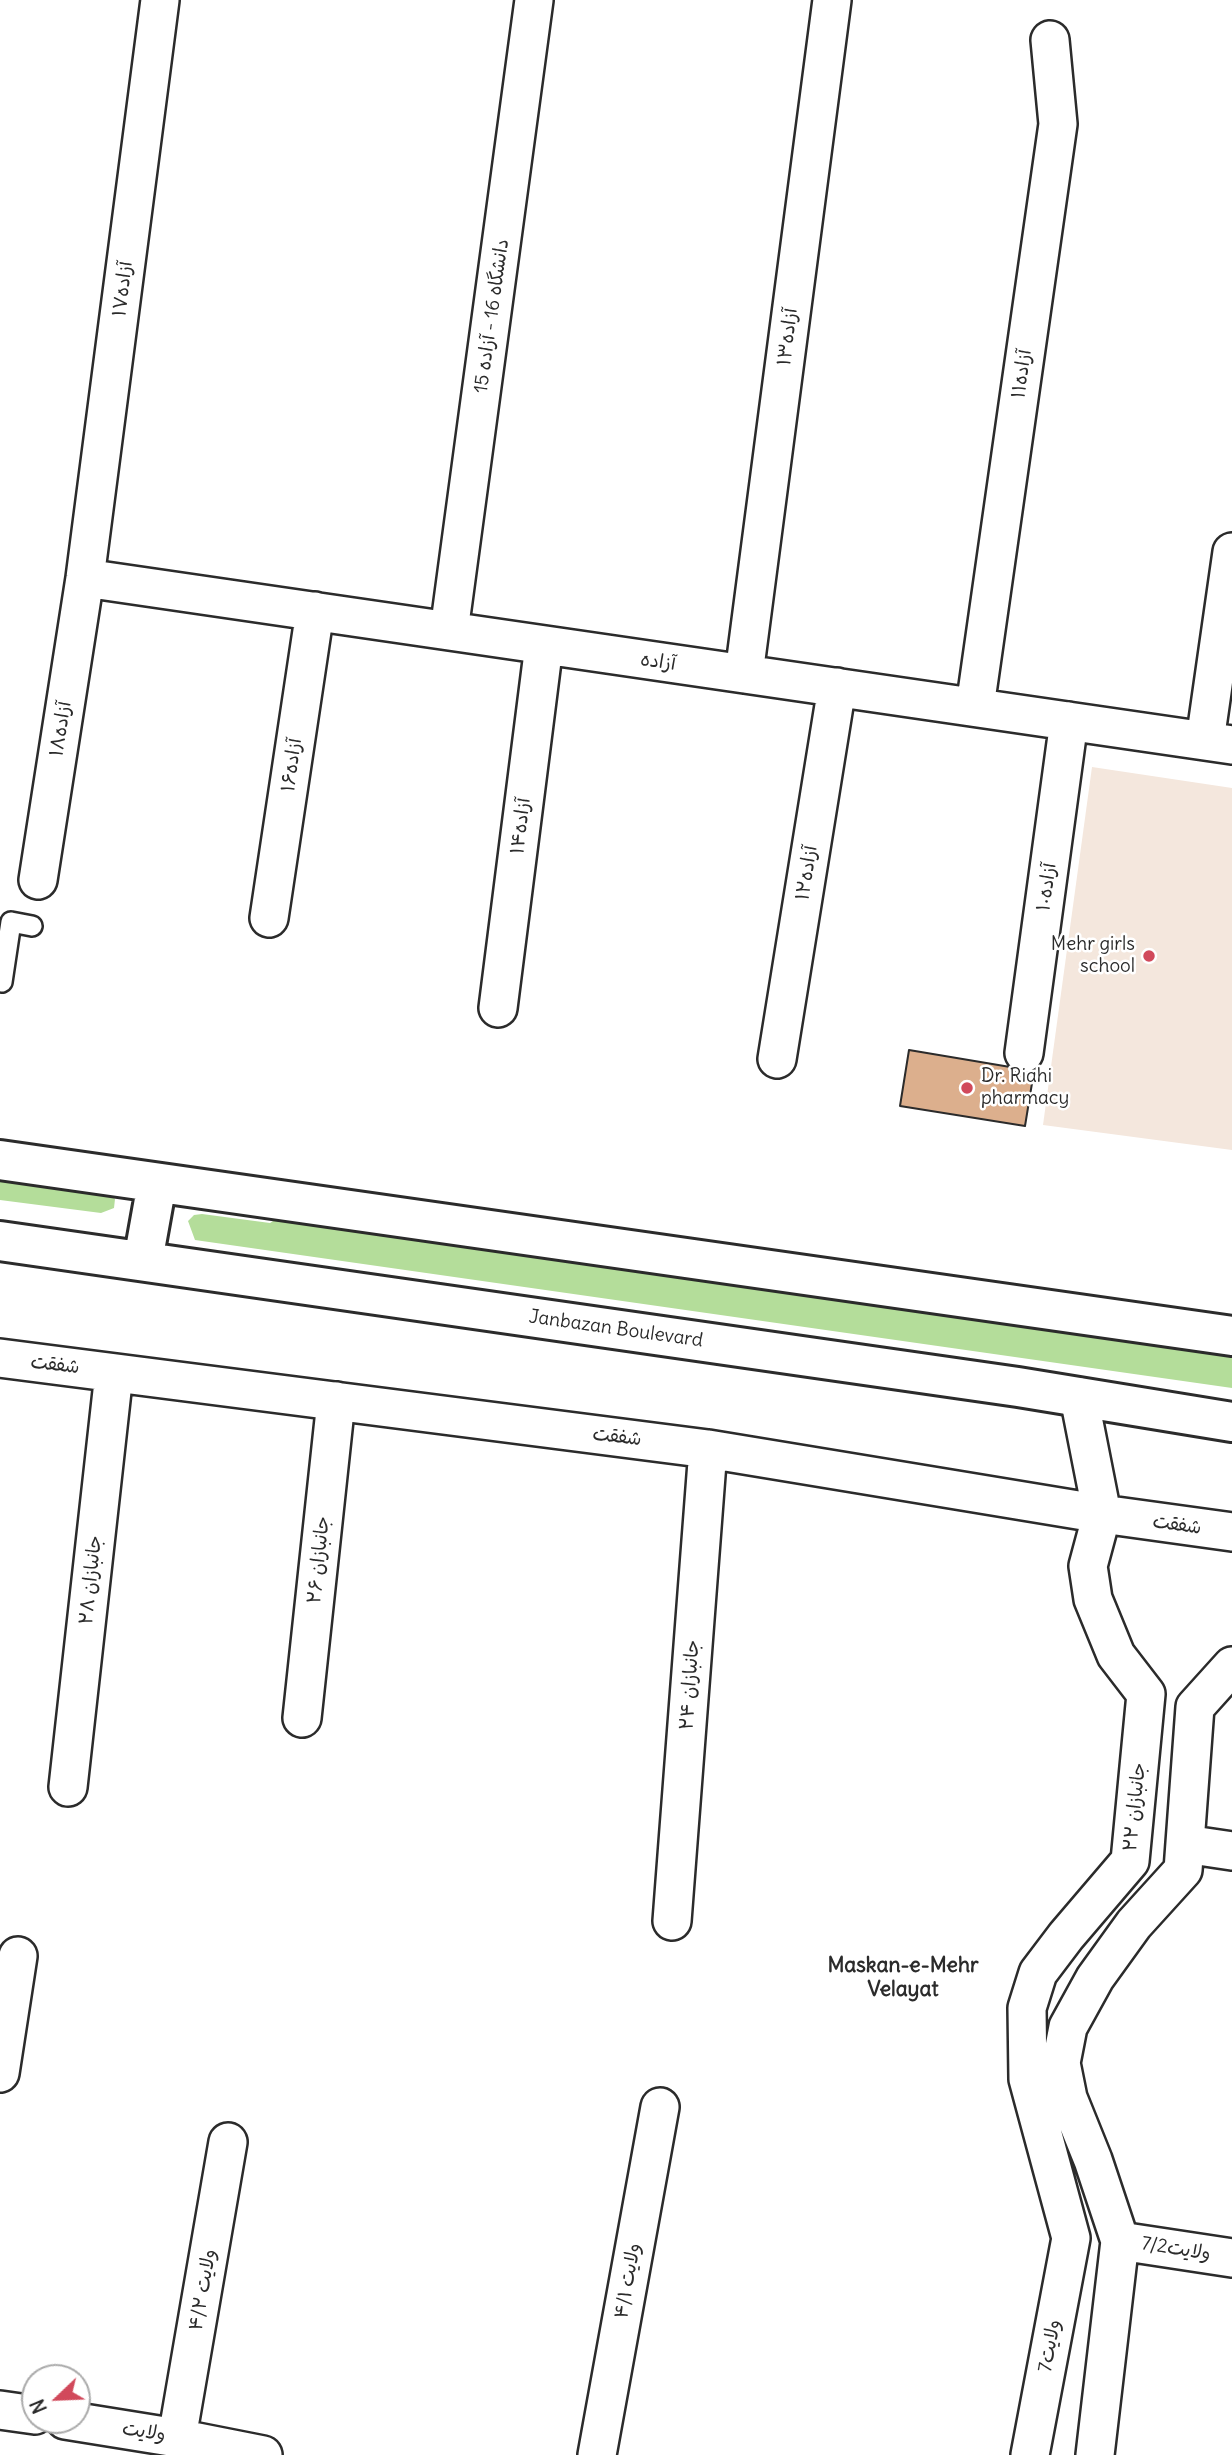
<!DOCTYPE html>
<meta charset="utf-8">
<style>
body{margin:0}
#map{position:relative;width:1232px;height:2455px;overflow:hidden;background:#fff;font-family:Delius,sans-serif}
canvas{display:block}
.north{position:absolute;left:21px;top:2364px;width:70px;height:70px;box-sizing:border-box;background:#fff;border:2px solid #aaa;border-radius:50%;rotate:247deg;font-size:19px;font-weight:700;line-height:28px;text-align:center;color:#2b2b2b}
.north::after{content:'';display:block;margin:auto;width:24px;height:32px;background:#d1495b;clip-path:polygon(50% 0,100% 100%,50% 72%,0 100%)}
</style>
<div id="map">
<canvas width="1232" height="2455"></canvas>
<div class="north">N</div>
</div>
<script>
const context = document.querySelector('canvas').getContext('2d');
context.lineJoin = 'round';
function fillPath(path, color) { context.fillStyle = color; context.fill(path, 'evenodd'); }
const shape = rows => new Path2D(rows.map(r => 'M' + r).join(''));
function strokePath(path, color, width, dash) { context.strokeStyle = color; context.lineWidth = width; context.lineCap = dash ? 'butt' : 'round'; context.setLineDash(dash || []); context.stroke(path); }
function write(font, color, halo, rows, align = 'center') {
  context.font = font + ' Delius,"Playpen Sans Arabic",sans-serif'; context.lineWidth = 5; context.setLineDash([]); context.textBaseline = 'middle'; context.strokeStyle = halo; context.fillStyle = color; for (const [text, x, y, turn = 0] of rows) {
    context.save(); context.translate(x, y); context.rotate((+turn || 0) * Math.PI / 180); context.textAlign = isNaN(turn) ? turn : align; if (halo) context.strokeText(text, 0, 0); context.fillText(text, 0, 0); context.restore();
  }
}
fillPath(shape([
 [1092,767,1232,788,1232,1150,1043,1125]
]), '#f4e7dd');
fillPath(shape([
 [0,1175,108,1191,115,1199,114,1208,101,1213,0,1200],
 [202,1214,270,1223,281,1216,1232,1352,1232,1388,195,1240,188,1221,194,1215]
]), '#b4dd9a');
const building = shape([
 [909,1050,1034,1071,1025,1126,900,1106,909,1050]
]);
fillPath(building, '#dcaf8d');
strokePath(building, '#2b2b2b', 2);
const service = shape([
 [0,981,2,982,11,922,32,926]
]);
const minor = shape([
 [85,578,1232,745],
 [449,631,534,0],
 [744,674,832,0],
 [975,707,1058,124,1050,40],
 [1205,741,1232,552],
 [38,880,85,578,160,0],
 [269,918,315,611],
 [498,1008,544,645],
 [1024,1053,1069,721],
 [777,1059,837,687],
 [0,1358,708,1449,1102,1514,1232,1532],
 [302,1718,336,1401],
 [68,1787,114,1373],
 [1185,1844,1232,1851],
 [672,1921,708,1449],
 [0,2073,18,1956],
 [1120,2241,1232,2258],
 [0,2410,35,2415],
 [65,2420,177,2438,263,2455],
 [177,2438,228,2142],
 [597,2455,660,2107],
 [1030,2455,1071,2238,1028,2079,1027,2008,1038,1973,1066,1936,1130,1861,1146,1694,1116,1655,1093,1599,1088,1566,1102,1514,1079,1397],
 [1095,2455,1120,2241,1093,2160,1068,2098,1061,2063,1068,2027,1095,1978,1134,1924,1183,1870,1195,1707,1232,1666]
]);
const primary = shape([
 [0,1160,1232,1336],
 [0,1241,1018,1387,1232,1422],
 [143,1261,157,1183]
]);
strokePath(service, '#2b2b2b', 24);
strokePath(minor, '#2b2b2b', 42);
strokePath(primary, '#2b2b2b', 44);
strokePath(service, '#fff', 19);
strokePath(minor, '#fff', 37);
strokePath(primary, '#fff', 38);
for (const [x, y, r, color] of [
 [1149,956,7,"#d1495b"],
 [967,1088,7,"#d1495b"]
]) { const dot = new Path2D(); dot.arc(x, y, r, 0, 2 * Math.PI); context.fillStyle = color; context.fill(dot); strokePath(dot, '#fff', 2.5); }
write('19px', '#2b2b2b', '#fff', [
 ["آزاده۱۷",123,289,-83],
 ["دانشگاه 16 - آزاده 15",492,316,-82],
 ["آزاده۱۳",788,337,-83],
 ["آزاده۱۱",1022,374,-82],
 ["آزاده",658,662,8],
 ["آزاده۱۸",61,729,-81],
 ["آزاده۱۶",292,765,-82],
 ["آزاده۱۴",521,826,-83],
 ["آزاده۱۲",807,873,-81],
 ["آزاده۱۰",1047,887,-82],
 ["Janbazan Boulevard",616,1329,8],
 ["شفقت",55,1365,7],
 ["شفقت",617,1437,7],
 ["شفقت",1177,1525,8],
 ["جانبازان ۲۶",319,1560,-84],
 ["جانبازان ۲۸",91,1580,-84],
 ["جانبازان ۲۴",690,1685,-86],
 ["جانبازان ۲۲",1135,1807,-84],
 ["ولایت7/2",1176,2249,9],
 ["ولایت ۴/۱",628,2281,-80],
 ["ولایت ۴/۲",203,2290,-80],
 ["ولایت7",1050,2346,-80],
 ["ولایت",144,2432,9]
]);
write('19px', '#2b2b2b', '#fff', [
 ["Mehr girls",1135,945],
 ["school",1135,967],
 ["Dr. Riahi",981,1077,"left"],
 ["pharmacy",981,1099,"left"]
], 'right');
write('bold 21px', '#2b2b2b', '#fff', [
 ["Maskan-e-Mehr",903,1966],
 ["Velayat",903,1990]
]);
</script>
